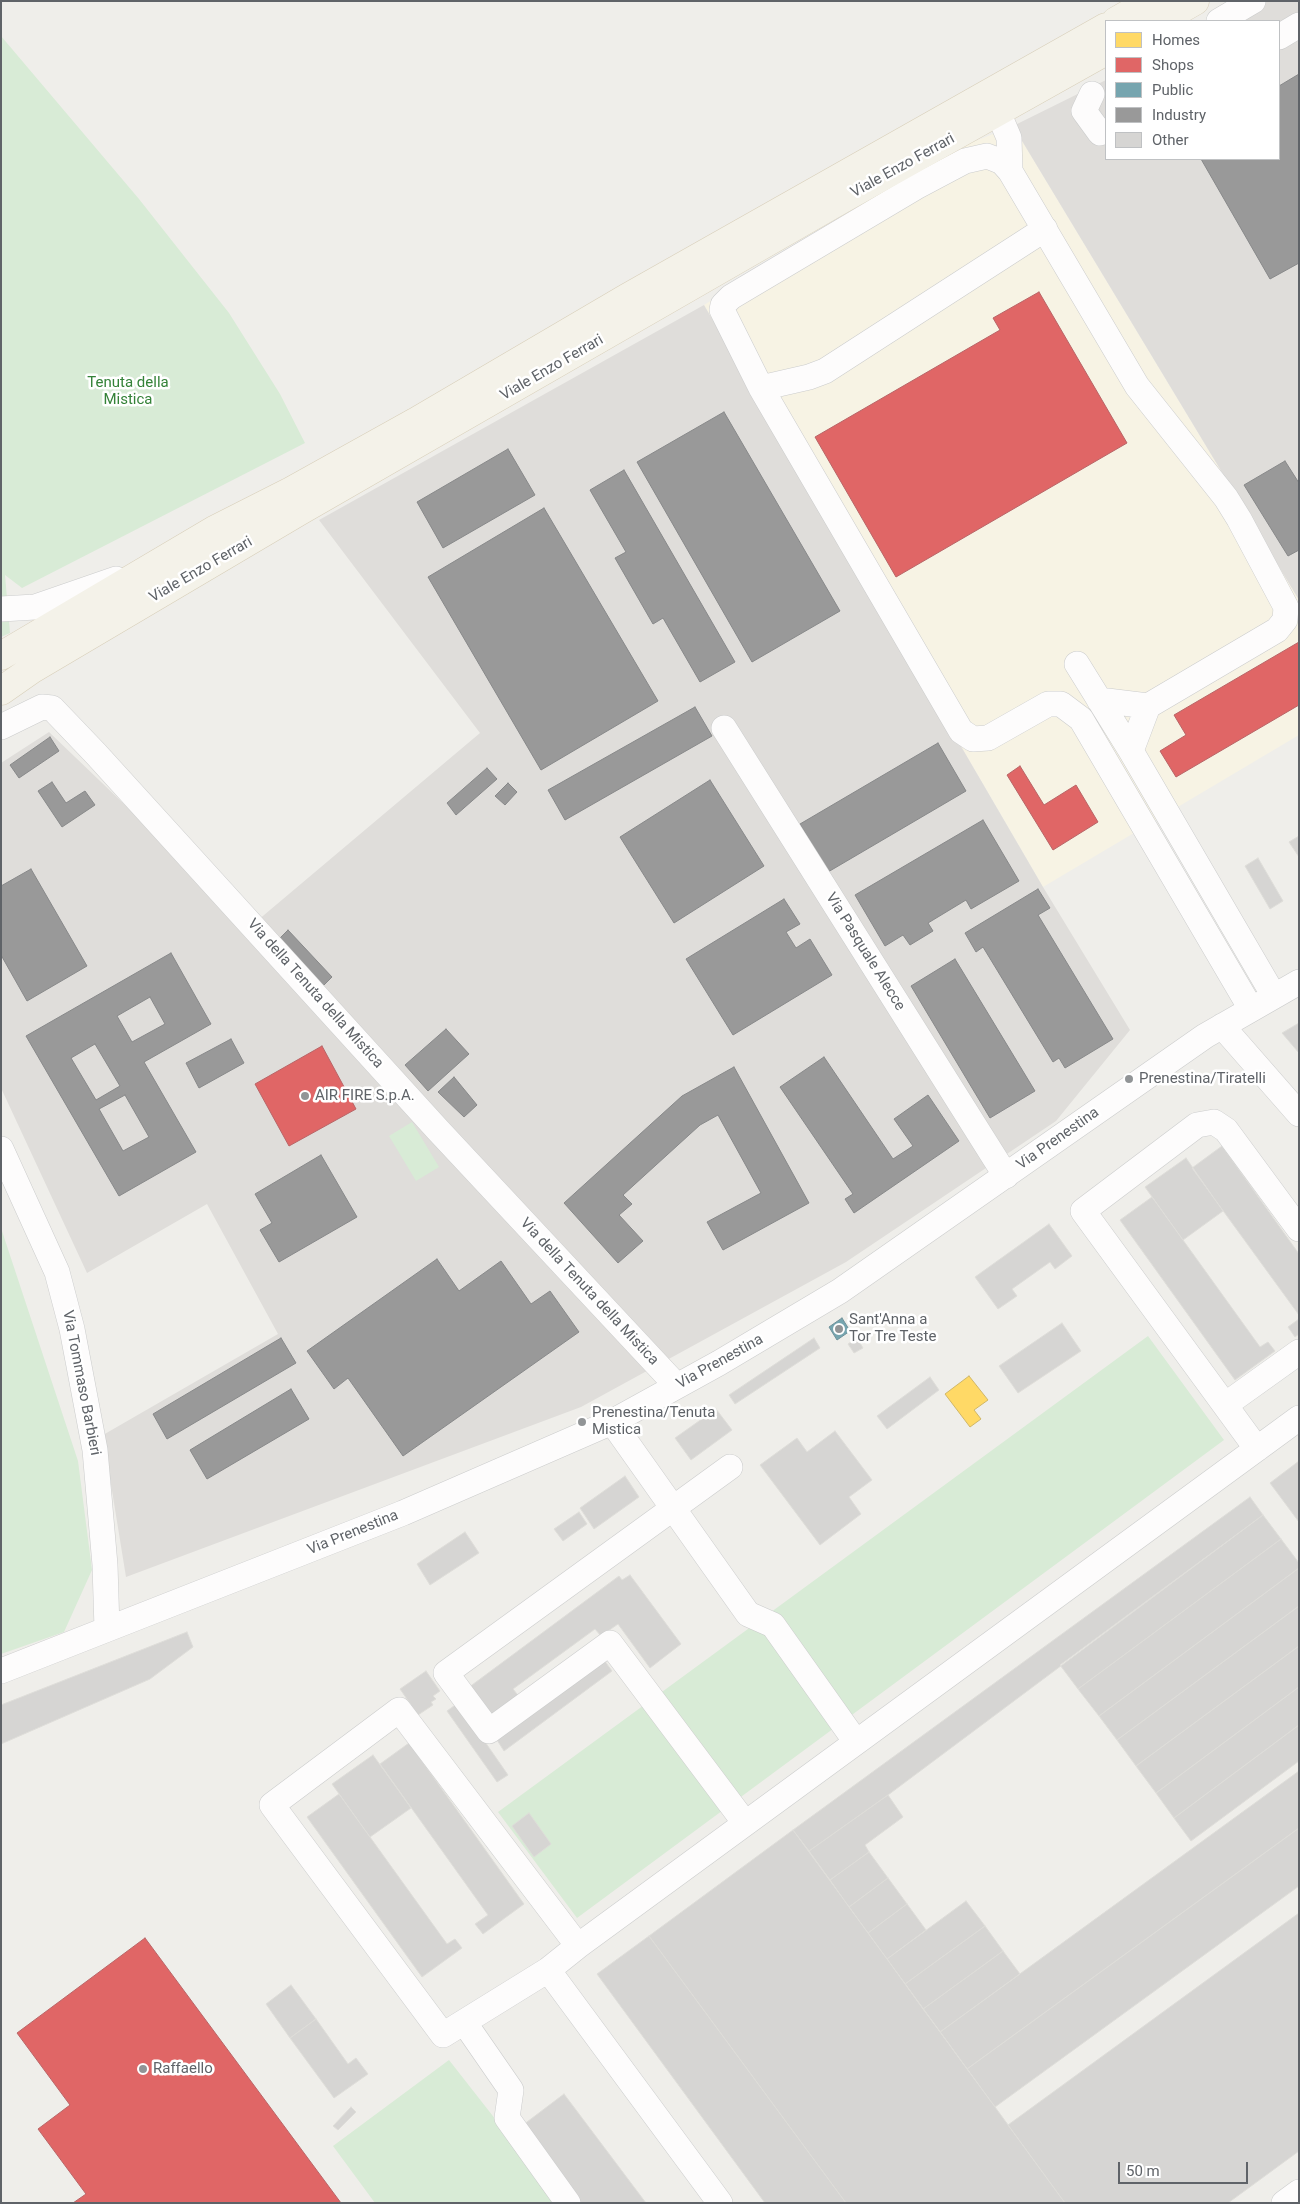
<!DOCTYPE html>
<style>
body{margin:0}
#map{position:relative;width:1300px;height:2204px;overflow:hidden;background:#efeeea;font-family:Roboto,sans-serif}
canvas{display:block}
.frame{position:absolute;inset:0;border:2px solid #5f6368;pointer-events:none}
.legend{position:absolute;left:1105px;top:20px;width:175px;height:140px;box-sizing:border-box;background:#fff;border:1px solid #bfc1c3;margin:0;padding:6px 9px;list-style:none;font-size:15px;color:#5f6368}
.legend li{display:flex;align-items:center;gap:10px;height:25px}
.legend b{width:25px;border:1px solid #bfc1c3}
.scale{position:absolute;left:1118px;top:2162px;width:130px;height:22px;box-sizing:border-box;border:2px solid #5f6368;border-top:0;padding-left:6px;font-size:15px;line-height:18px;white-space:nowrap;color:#5f6368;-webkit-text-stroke:4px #fff;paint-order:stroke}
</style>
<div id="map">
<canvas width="1300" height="2204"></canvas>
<div class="frame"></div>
<ul class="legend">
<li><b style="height:14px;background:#ffd966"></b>Homes</li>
<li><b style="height:14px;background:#e06666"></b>Shops</li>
<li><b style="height:14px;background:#76a5af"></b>Public</li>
<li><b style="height:14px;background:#999"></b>Industry</li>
<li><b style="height:14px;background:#d6d5d3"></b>Other</li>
</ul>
<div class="scale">50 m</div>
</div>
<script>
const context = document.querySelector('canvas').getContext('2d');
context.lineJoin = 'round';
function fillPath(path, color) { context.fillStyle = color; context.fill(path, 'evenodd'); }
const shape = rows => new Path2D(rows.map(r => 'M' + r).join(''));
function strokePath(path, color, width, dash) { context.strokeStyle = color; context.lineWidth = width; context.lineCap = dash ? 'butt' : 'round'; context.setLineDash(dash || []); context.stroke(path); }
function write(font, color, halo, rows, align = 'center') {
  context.font = font + ' Roboto,sans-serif'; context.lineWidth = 5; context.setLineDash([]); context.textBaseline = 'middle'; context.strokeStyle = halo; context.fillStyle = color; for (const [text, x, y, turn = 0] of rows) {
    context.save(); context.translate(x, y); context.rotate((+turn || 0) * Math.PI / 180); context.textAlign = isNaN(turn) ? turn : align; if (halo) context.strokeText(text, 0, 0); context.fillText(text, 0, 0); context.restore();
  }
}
fillPath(shape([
 [1013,126,1299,600,1299,735,1043,887,704,305,948,152]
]), '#f7f3e4');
fillPath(shape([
 [1264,1,1299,1,1299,600,1013,126,1106,80,1106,159,1279,159,1279,21,1224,21],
 [704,305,1043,887,1130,1030,1056,1121,846,1262,581,1407,126,1577,103,1435,278,1334,207,1204,87,1273,1,1088,1,763,49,732,251,926,480,733,319,520]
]), '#dfddda');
fillPath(shape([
 [1,36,139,199,229,313,280,394,305,443,22,588,5,575,10,633,1,637],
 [412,1122,439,1167,416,1181,389,1136],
 [1,1228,78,1461,92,1570,64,1632,1,1654],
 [1148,1336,1224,1440,577,1918,498,1812],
 [449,2060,561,2203,375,2203,333,2146]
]), '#d8ebd6');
const homes = shape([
 [969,1376,988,1400,974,1410,981,1419,970,1427,945,1394,969,1376]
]);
fillPath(homes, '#ffd966');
strokePath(homes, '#cfb667', 1);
const shops = shape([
 [1039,292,1127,443,896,577,815,437,1000,330,993,318,1039,292],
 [1299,642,1299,705,1176,777,1160,751,1186,735,1174,715,1299,642],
 [1020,766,1044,805,1076,785,1098,822,1053,850,1007,775,1020,766],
 [322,1046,356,1109,289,1146,255,1084,322,1046],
 [145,1938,341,2203,73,2203,86,2194,38,2129,70,2105,17,2033,145,1938]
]);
fillPath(shops, '#e06666');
strokePath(shops, '#b96567', 1);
const public = shape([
 [842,1318,850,1331,837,1340,829,1327,842,1318]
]);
fillPath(public, '#76a5af');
strokePath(public, '#6f919a', 1);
const industry = shape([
 [1299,74,1299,263,1270,279,1201,159,1279,159,1279,86,1299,74],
 [724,412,840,611,752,662,637,462,724,412],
 [508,449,535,495,443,548,417,502,508,449],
 [1285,461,1299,483,1299,550,1288,556,1244,485,1285,461],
 [624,470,735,662,700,682,663,618,653,624,615,558,626,552,590,490,624,470],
 [544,508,658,701,541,770,428,577,544,508],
 [695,707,712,736,565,820,548,790,695,707],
 [50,737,59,751,19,778,10,765,50,737],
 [938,743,966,791,828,872,800,824,938,743],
 [487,768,497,779,456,815,447,803,487,768],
 [710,780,764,866,674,923,620,837,710,780],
 [52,782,66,803,85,791,95,805,62,827,38,791,52,782],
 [508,783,517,792,505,805,495,796,508,783],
 [983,820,1019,881,971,909,966,900,928,923,933,931,910,945,903,935,885,946,855,895,983,820],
 [31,869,87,966,27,1001,1,955,1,886,31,869],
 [1038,889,1050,908,1038,915,1113,1039,1065,1068,1059,1058,1053,1062,983,947,976,952,965,933,1038,889],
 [784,899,800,924,786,932,796,948,810,939,832,975,733,1035,686,959,784,899],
 [288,930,332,977,322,987,278,940,288,930],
 [171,953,211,1024,144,1062,196,1152,119,1196,26,1036,171,953],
 [150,997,165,1024,132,1042,117,1016,150,997],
 [95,1044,120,1086,96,1100,71,1058,95,1044],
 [125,1095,149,1137,123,1151,99,1109,125,1095],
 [955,959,1035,1091,990,1118,911,986,955,959],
 [446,1029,469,1054,428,1091,405,1065,446,1029],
 [231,1039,244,1063,199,1088,186,1063,231,1039],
 [824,1057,893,1159,913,1146,894,1119,928,1095,959,1141,854,1213,845,1199,853,1194,780,1087,824,1057],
 [734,1067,809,1203,723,1250,707,1222,761,1193,718,1115,700,1125,623,1195,632,1204,619,1215,643,1241,618,1263,564,1203,682,1096,734,1067],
 [454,1077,477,1105,464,1117,438,1092,454,1077],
 [321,1155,357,1217,279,1262,260,1230,272,1223,255,1194,321,1155],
 [437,1259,459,1291,501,1261,531,1304,550,1291,579,1332,403,1456,348,1378,334,1389,307,1351,437,1259],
 [281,1338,296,1363,167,1439,153,1414,281,1338],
 [291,1389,309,1419,207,1479,190,1450,291,1389]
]);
fillPath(industry, '#999');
strokePath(industry, '#88898a', 1);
const building = shape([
 [1299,836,1299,857,1289,842,1299,836],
 [1258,858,1283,901,1270,909,1245,866,1258,858],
 [1299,1023,1299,1053,1282,1033,1299,1023],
 [1222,1146,1299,1254,1299,1315,1192,1168,1222,1146],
 [1186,1158,1223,1211,1183,1240,1145,1187,1186,1158],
 [1152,1197,1260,1347,1268,1342,1275,1351,1235,1380,1120,1220,1152,1197],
 [1049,1224,1072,1256,1055,1269,1050,1262,1012,1289,1017,1296,998,1309,975,1277,1049,1224],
 [1299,1319,1299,1334,1295,1337,1288,1327,1299,1319],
 [1062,1323,1081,1351,1018,1393,999,1366,1062,1323],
 [814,1338,820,1348,735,1404,729,1395,814,1338],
 [857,1338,863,1348,854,1353,848,1344,857,1338],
 [930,1377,939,1390,887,1429,877,1416,930,1377],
 [716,1409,732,1430,691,1460,675,1438,716,1409],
 [835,1431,872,1480,849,1497,861,1514,820,1545,760,1465,797,1438,807,1452,835,1431],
 [1299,1461,1299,1522,1270,1483,1299,1461],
 [625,1476,639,1497,594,1529,580,1508,625,1476],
 [1250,1497,1263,1515,888,1795,809,1851,793,1830,1250,1497],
 [579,1512,587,1524,563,1541,554,1529,579,1512],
 [1263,1515,1281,1539,1078,1689,1060,1665,1263,1515],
 [465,1532,479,1553,430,1585,417,1564,465,1532],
 [1281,1539,1299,1563,1299,1568,1099,1716,1078,1689,1281,1539],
 [1299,1568,1299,1606,1117,1740,1099,1716,1299,1568],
 [630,1575,681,1644,650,1668,618,1624,601,1636,595,1629,513,1689,521,1699,492,1721,468,1688,619,1576,622,1580,630,1575],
 [1299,1606,1299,1646,1136,1766,1117,1740,1299,1606],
 [187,1632,193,1647,150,1679,1,1744,1,1705,187,1632],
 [1299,1646,1299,1687,1156,1793,1136,1766,1299,1646],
 [604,1660,612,1671,504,1751,497,1740,604,1660],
 [426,1671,440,1691,433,1696,436,1699,431,1702,433,1705,418,1715,400,1689,426,1671],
 [1299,1687,1299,1725,1174,1818,1156,1793,1299,1687],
 [458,1703,508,1775,497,1782,447,1711,458,1703],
 [1299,1725,1299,1761,1191,1841,1174,1818,1299,1725],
 [409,1743,524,1904,483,1934,475,1924,488,1915,380,1764,409,1743],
 [373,1755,411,1808,370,1837,332,1784,373,1755],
 [1299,1771,1299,1828,967,2069,940,2032,1299,1771],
 [339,1794,447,1944,455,1939,462,1948,422,1977,307,1817,339,1794],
 [888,1795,903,1817,865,1845,869,1852,830,1880,809,1851,888,1795],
 [529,1813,551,1844,534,1857,512,1826,529,1813],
 [1299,1828,1299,1886,995,2107,967,2069,1299,1828],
 [793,1830,995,2107,1065,2203,846,2203,649,1936,793,1830],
 [869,1852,888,1878,849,1907,830,1880,869,1852],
 [888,1878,907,1904,868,1933,849,1907,888,1878],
 [966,1901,985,1926,905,1984,887,1959,966,1901],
 [907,1904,926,1930,887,1959,868,1933,907,1904],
 [1299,1913,1299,2151,1228,2203,1065,2203,1008,2125,1299,1913],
 [985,1926,1003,1951,923,2009,905,1984,985,1926],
 [649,1936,846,2203,765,2203,597,1974,649,1936],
 [1003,1951,1020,1974,940,2032,923,2009,1003,1951],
 [291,1985,316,2019,290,2038,266,2004,291,1985],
 [316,2019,348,2064,356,2058,368,2074,334,2098,290,2038,316,2019],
 [564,2094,646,2203,581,2203,523,2125,564,2094],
 [351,2107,356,2112,338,2130,333,2126,351,2107]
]);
fillPath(building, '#d6d5d3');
strokePath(building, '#deddd9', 1);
const minor = shape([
 [1219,21,1253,1],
 [1279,37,1299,25],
 [1092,94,1084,111,1100,133,1106,131],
 [998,112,1009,138,1010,171],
 [761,388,809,377,825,371,1045,229],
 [1,609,35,607,116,579],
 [1077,664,1131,751,1274,996],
 [1099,700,1148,706],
 [1,727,42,707,52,708,96,754,437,1129,677,1386],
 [724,728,1006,1176],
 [1131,751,1148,706,1277,630,1285,620,1286,607,1239,519,1226,498,1137,386,1010,171,1002,162,987,156,965,161,916,187,731,297,723,305,722,310,761,388,961,731,973,739,988,738,1048,704,1061,704,1081,719,1251,1009],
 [1222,1026,1299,1114],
 [1,1149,57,1272,72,1329,95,1450,105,1565,107,1629],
 [1225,1405,1299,1352],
 [612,1422,748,1614,773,1625,856,1742],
 [1257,1449,1083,1211,1197,1125,1214,1122,1226,1130,1299,1229],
 [730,1467,446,1673,489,1731,610,1643,745,1823],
 [1,1671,403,1513,612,1422,719,1363,840,1291,1205,1036,1299,982],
 [399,1710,578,1946,548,1970,443,2035,272,1805,399,1710],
 [578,1946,1299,1418],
 [548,1970,720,2203],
 [464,2022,511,2090,507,2118,568,2203],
 [1284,2203,1299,2192]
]);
const major = shape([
 [1116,21,1151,1],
 [1160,21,1195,1],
 [1,656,214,530,291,491,415,422,628,297,1106,27],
 [1,691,31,670,300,511,844,198,1106,51]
]);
strokePath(minor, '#cbcccc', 26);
strokePath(major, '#d7ceb8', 29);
strokePath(minor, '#fdfcfc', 25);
strokePath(major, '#f4f2e9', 28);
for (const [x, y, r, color] of [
 [1129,1079,5,"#919496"],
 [305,1096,5,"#919496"],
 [839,1329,5,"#919496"],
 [582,1422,5,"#919496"],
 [143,2069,5,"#919496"]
]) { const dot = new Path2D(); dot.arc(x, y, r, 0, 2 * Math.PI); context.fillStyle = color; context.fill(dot); strokePath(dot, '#fff', 2); }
write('15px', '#5f6368', '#fff', [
 ["Viale Enzo Ferrari",903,166,-29],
 ["Viale Enzo Ferrari",552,368,-30],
 ["Viale Enzo Ferrari",201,570,-30],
 ["Via Pasquale Alecce",865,952,58],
 ["Via della Tenuta della Mistica",315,994,48],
 ["Via Prenestina",1058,1139,-35],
 ["Via della Tenuta della Mistica",589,1292,47],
 ["Via Prenestina",720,1362,-29],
 ["Via Tommaso Barbieri",81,1383,79],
 ["Via Prenestina",353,1533,-22]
]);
write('15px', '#348238', '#fff', [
 ["Tenuta della",128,383],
 ["Mistica",128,400]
]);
write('15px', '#5f6368', '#fff', [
 ["Prenestina/Tiratelli",1139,1079],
 ["AIR FIRE S.p.A.",315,1096],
 ["Sant'Anna a",849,1320],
 ["Tor Tre Teste",849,1337],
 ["Prenestina/Tenuta",592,1413],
 ["Mistica",592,1430],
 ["Raffaello",153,2069]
], 'left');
</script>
